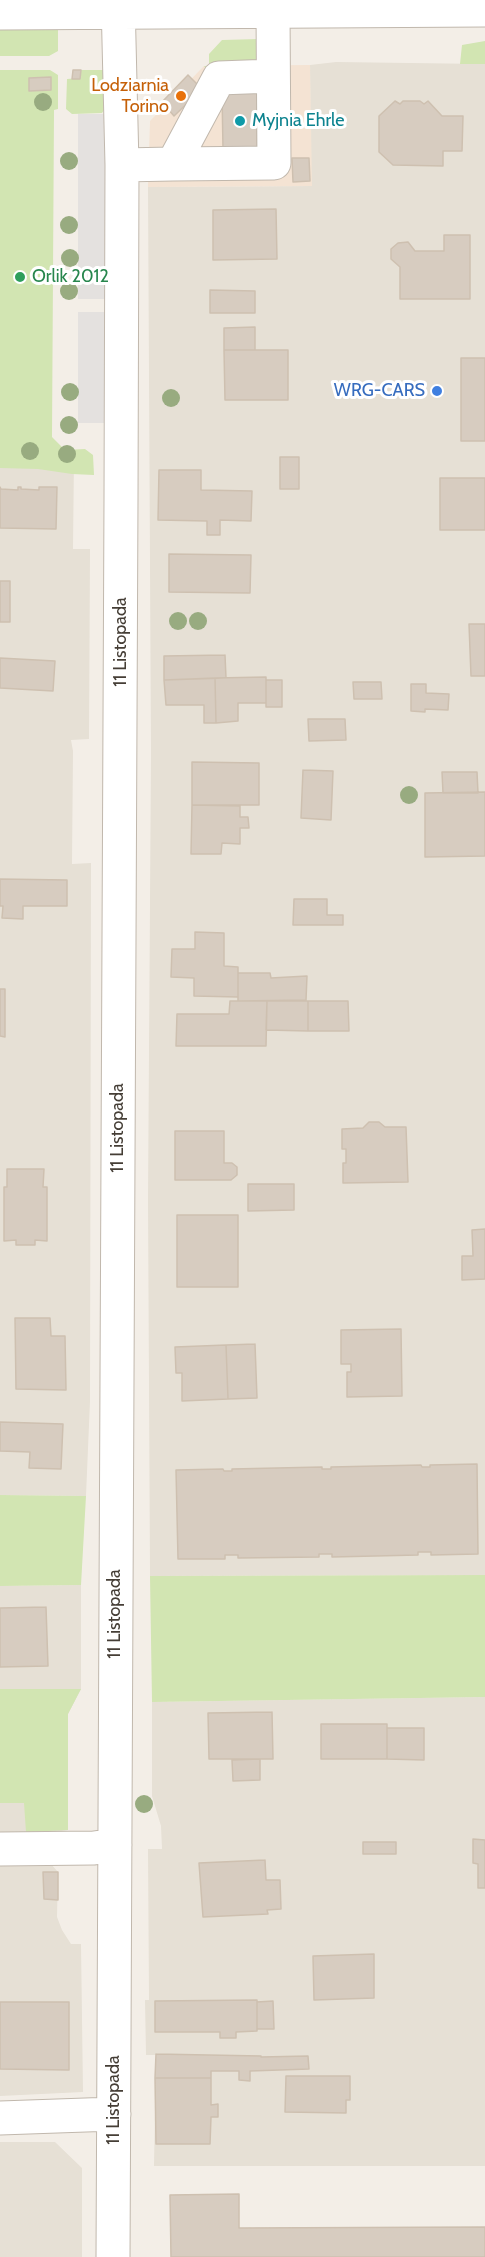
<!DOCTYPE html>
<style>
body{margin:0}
canvas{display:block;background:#f3eee7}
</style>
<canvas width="485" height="2257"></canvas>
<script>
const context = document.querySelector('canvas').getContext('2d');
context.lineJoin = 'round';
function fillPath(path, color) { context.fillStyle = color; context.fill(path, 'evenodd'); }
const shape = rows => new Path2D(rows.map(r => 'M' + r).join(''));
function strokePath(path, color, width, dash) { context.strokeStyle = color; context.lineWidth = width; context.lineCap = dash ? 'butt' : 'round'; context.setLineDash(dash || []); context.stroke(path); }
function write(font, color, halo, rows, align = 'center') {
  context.font = font + ' Cabin,sans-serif'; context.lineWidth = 6; context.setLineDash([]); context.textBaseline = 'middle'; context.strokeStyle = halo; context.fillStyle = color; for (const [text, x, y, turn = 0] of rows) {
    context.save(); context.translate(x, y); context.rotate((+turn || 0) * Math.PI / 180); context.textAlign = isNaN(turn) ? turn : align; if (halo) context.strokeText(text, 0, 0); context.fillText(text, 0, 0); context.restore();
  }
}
fillPath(shape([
 [336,62,485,64,485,1575,150,1576,148,1199,151,753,148,187,311,186,310,65],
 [0,456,74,456,73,549,90,549,89,739,71,740,73,751,72,864,91,863,90,1401,86,1496,0,1495],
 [81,1585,81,1689,68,1714,68,1830,52,1832,51,1864,58,1872,57,1917,62,1930,71,1944,81,1944,83,2092,0,2096,0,1586],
 [485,1697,485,2166,154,2166,156,2055,146,2055,145,2000,149,2000,148,1849,162,1849,161,1826,152,1796,152,1702],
 [0,2142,55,2142,82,2168,82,2257,0,2257]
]), '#e6e0d5');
fillPath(shape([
 [310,65,312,186,148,187,150,121,204,66]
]), '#f4e3d3');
fillPath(shape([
 [0,30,58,30,58,51,49,56,0,56],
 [259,39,259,67,210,73,204,66,209,66,209,54,222,40],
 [485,41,485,64,460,64,462,45],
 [0,70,50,70,58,75,58,109,54,110,52,437,65,450,85,449,93,455,94,475,72,474,38,469,0,468],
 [81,70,104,70,104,110,102,113,72,114,66,109,67,79,80,78],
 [0,1495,86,1496,81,1585,0,1586],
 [485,1575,485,1697,152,1702,150,1576],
 [0,1689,81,1689,68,1714,68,1830,26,1832,24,1803,0,1803]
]), '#d2e5b2');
fillPath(shape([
 [78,114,105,114,106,299,78,299],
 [78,312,105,312,105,423,78,423]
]), '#e4e1df');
const building = shape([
 [73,70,81,70,80,79,72,79,73,70],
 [188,75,202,89,174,116,162,102,188,75],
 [51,77,51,90,29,91,29,78,51,77],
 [222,93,257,93,257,149,223,149,222,93],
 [395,101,400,104,403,101,420,101,424,104,428,101,442,116,463,116,462,151,443,151,443,166,393,165,379,152,379,116,395,101],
 [292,158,309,158,310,181,293,182,292,158],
 [276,209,277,259,213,260,213,210,276,209],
 [444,235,470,235,470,299,400,299,400,267,391,259,391,249,398,243,408,242,415,251,444,251,444,235],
 [210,290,255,291,255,313,210,313,210,290],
 [255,327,255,350,224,350,224,328,255,327],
 [224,350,288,350,288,400,225,400,224,350],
 [461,358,485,358,485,441,461,441,461,358],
 [280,457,299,457,299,489,280,489,280,457],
 [159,470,201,470,201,490,252,491,251,521,220,520,220,535,207,535,207,521,158,520,159,470],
 [440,478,485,478,485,530,440,530,440,478],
 [0,487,1,489,18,490,18,487,21,487,21,489,39,490,39,487,57,487,56,529,0,528,0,487],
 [169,554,251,555,250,593,169,592,169,554],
 [0,581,10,581,10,622,0,622,0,581],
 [469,624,485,624,485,676,471,676,469,624],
 [225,655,226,678,164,680,164,656,225,655],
 [0,658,55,661,53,691,0,688,0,658],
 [266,677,266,703,238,703,238,721,216,723,215,678,266,677],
 [215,678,216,723,204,723,204,705,166,705,164,680,215,678],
 [266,680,282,680,282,707,266,707,266,680],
 [353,682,381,682,382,699,354,699,353,682],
 [411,684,426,684,426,693,449,694,448,710,425,709,425,712,411,711,411,684],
 [308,719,345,719,346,740,309,741,308,719],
 [192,762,259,763,259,805,192,805,192,762],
 [303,770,333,771,331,820,301,818,303,770],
 [442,772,477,772,478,793,443,793,442,772],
 [485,792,485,856,425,857,425,793,485,792],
 [192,805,240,806,240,817,248,817,249,828,240,828,240,844,222,843,221,854,191,854,192,805],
 [0,879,67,880,67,906,23,906,23,919,2,918,3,906,0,906,0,879],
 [294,899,327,899,327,915,343,915,343,925,293,925,294,899],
 [195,932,224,933,224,966,238,967,238,997,194,996,194,978,171,977,172,949,195,949,195,932],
 [238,973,270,973,271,978,307,976,306,1000,238,1001,238,973],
 [0,989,5,989,5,1037,0,1036,0,989],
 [230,1001,267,1001,266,1046,176,1046,177,1014,229,1014,230,1001],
 [267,1001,308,1001,308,1031,266,1030,267,1001],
 [308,1001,348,1001,349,1031,308,1031,308,1001],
 [369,1122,379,1122,385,1127,406,1127,408,1182,343,1183,343,1163,346,1163,346,1149,342,1149,342,1129,363,1128,369,1122],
 [175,1131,224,1131,224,1163,232,1163,237,1167,237,1175,231,1180,175,1180,175,1131],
 [7,1169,44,1169,43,1187,47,1187,47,1241,35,1240,35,1245,16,1245,16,1240,4,1241,4,1187,7,1187,7,1169],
 [248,1184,294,1184,294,1210,248,1211,248,1184],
 [177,1215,238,1215,238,1287,177,1287,177,1215],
 [485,1229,485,1279,462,1280,462,1256,473,1256,472,1230,485,1229],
 [15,1318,50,1318,51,1336,65,1336,66,1390,16,1389,15,1318],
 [401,1329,402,1396,347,1397,347,1372,351,1372,351,1364,341,1364,341,1330,401,1329],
 [255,1344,257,1398,228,1399,226,1345,255,1344],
 [226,1345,228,1399,182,1401,182,1373,176,1373,175,1347,226,1345],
 [0,1422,63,1424,61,1469,29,1468,30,1452,0,1451,0,1422],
 [477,1464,478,1554,431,1555,431,1552,418,1552,418,1555,332,1557,332,1554,319,1554,319,1557,238,1558,238,1555,225,1555,225,1559,178,1559,176,1470,223,1469,224,1471,232,1471,232,1469,322,1467,322,1469,331,1469,331,1467,421,1465,422,1467,430,1467,430,1465,477,1464],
 [46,1607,48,1666,0,1667,0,1608,46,1607],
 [272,1712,273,1759,209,1759,208,1713,272,1712],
 [321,1724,387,1724,387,1759,321,1759,321,1724],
 [387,1728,424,1728,424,1760,387,1759,387,1728],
 [260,1759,260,1780,233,1781,232,1760,260,1759],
 [473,1839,485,1840,485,1888,478,1888,478,1864,473,1863,473,1839],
 [363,1842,396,1842,396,1854,363,1854,363,1842],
 [265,1860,266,1880,280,1880,281,1909,267,1910,268,1914,203,1917,199,1863,265,1860],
 [43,1872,58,1872,58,1900,44,1899,43,1872],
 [374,1954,374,1998,314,2000,313,1956,374,1954],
 [257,2000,257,2031,236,2032,236,2038,220,2038,220,2032,155,2032,155,2001,257,2000],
 [273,2001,274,2029,257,2029,257,2002,273,2001],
 [0,2002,69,2002,69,2070,0,2069,0,2002],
 [156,2054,261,2056,261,2057,308,2056,309,2069,250,2071,250,2081,239,2080,239,2071,211,2071,211,2078,155,2078,156,2054],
 [286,2076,350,2076,350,2100,346,2100,346,2113,285,2112,286,2076],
 [155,2078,211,2078,211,2105,218,2104,218,2117,211,2117,210,2144,156,2144,155,2078],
 [239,2194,239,2228,485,2227,485,2257,171,2257,170,2195,239,2194]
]);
fillPath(building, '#d7ccc0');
strokePath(building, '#cec0b0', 1.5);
const minor = shape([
 [0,13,485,10],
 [173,164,274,163,273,12],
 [122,165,173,164,219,78,273,76],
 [0,1849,94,1848,115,1845],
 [0,2118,114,2114],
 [113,2257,121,499,122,165,118,0]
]);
strokePath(minor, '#c1b8ad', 35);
strokePath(minor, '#fff', 33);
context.fillStyle = '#98ab80';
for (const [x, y] of [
 [43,102],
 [69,161],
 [69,225],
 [70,258],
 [69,291],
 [70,392],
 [171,398],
 [69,425],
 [30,451],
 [67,454],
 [178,621],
 [198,621],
 [409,795],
 [144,1804]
]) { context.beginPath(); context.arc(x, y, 9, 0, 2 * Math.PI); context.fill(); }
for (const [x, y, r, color] of [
 [181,96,6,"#e8710a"],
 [240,121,6,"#0f9aa8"],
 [20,277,6,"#2e9e5b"],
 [437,391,6,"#3f7fe0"]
]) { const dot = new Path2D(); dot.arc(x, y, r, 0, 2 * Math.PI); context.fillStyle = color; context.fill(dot); strokePath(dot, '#fff', 2); }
write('18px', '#c56008', '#fff', [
 ["Lodziarnia",169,86],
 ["Torino",169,107]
], 'right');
write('18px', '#0d838f', '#fff', [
 ["Myjnia Ehrle",252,121]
], 'left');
write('18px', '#27864d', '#fff', [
 ["Orlik 2012",32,277]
], 'left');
write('18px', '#366cbe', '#fff', [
 ["WRG-CARS",425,391]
], 'right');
write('18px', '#453e36', '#fff', [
 ["11 Listopada",121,642,-90],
 ["11 Listopada",118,1128,-90],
 ["11 Listopada",115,1614,-90],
 ["11 Listopada",114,2100,-90]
]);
</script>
